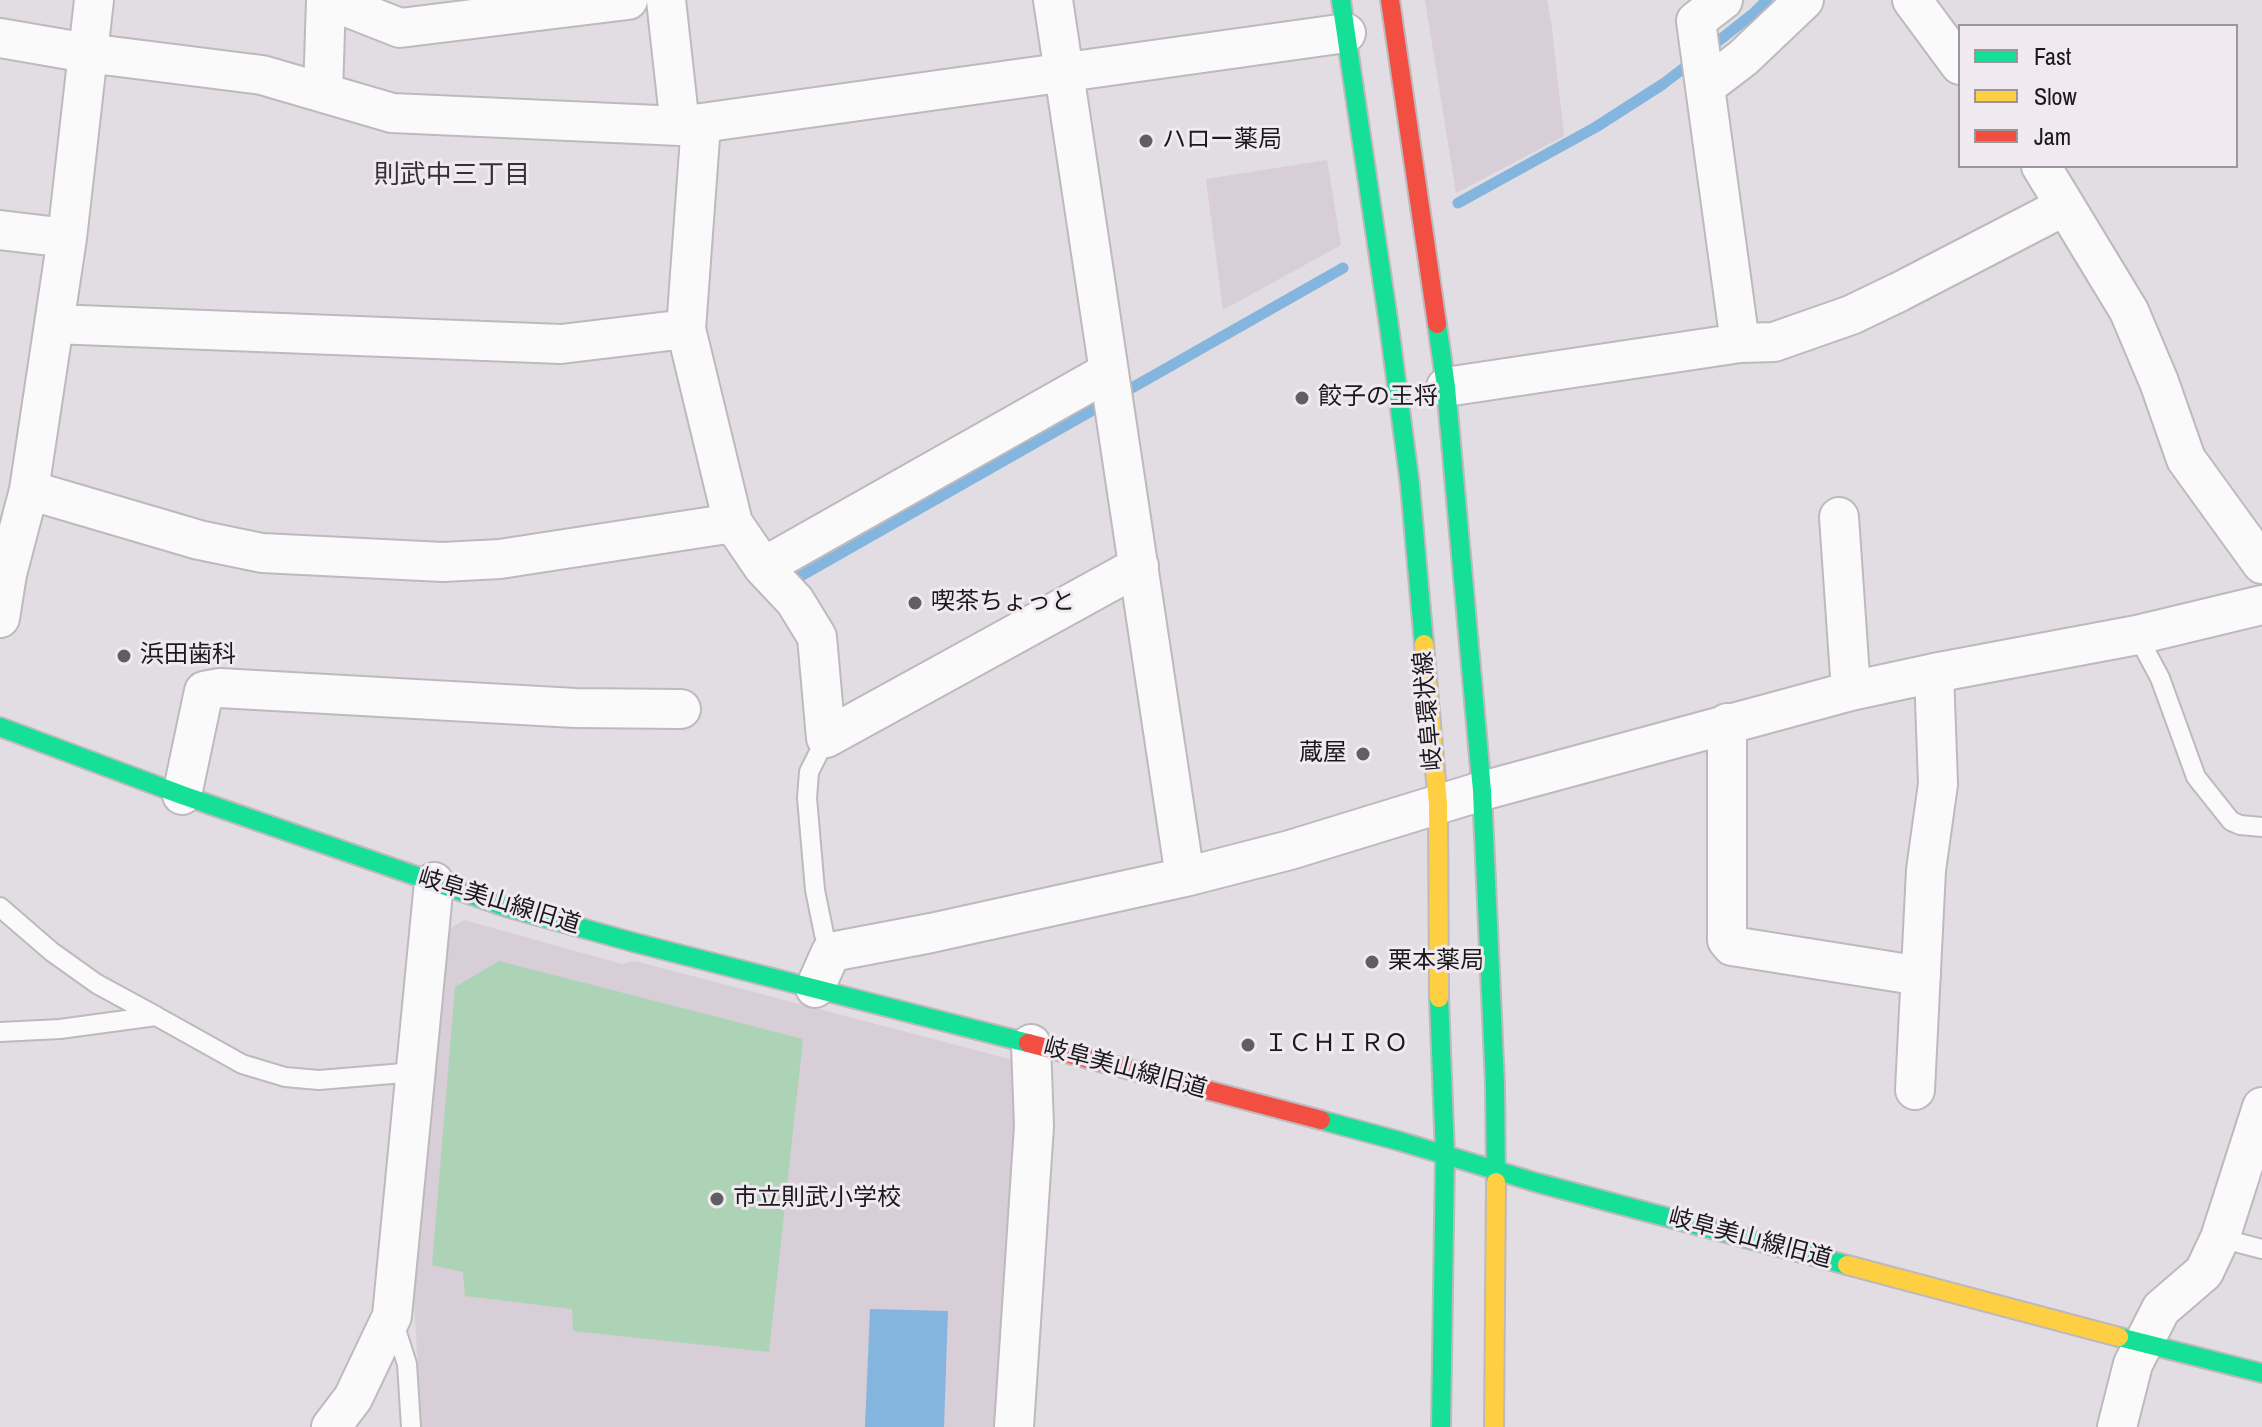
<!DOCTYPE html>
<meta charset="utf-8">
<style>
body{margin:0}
#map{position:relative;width:2262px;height:1427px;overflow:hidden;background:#e2dde2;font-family:"Archivo Narrow",sans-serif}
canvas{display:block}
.legend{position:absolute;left:1958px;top:24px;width:280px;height:144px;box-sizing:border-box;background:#f0eaf0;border:2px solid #9b969b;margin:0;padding:10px 14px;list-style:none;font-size:24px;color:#1b191b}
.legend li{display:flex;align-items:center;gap:16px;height:40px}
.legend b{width:40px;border:2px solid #9b969b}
</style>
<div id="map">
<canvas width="2262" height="1427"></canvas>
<ul class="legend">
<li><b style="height:10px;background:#16e098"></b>Fast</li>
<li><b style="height:10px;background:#ffcf43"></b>Slow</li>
<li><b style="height:10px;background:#f24e42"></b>Jam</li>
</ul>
</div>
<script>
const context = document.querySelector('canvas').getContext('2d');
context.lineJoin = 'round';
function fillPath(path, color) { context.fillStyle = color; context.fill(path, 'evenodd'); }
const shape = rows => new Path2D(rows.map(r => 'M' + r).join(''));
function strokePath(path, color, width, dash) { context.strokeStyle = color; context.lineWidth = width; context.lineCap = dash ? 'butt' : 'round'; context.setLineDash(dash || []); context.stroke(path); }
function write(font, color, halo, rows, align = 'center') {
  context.font = font + ' "Archivo Narrow","Noto Sans JP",sans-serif'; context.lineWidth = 6; context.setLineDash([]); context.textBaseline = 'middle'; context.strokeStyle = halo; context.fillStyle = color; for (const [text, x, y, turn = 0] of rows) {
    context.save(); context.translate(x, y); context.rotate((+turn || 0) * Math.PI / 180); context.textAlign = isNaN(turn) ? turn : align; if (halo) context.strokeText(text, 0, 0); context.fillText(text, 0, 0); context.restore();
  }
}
fillPath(shape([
 [1425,0,1547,0,1551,21,1564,136,1456,193],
 [1327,160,1341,245,1223,310,1206,179],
 [464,920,622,964,635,961,1021,1062,998,1427,421,1427,413,1279,443,933]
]), '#d7ced7');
fillPath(shape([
 [499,961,803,1039,769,1352,573,1331,572,1309,465,1296,463,1272,432,1265,455,987]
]), '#add3b7');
fillPath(shape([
 [870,1309,948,1311,944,1427,865,1427]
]), '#84b5de');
strokePath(shape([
 [1707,50,1754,13,1767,0],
 [1458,203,1596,127,1663,84,1693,61],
 [799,577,1343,268]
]), '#84b5de', 11);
const lane = shape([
 [2137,635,2160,678,2196,777,2231,821,2240,825,2262,827],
 [826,738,809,772,807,798,815,890,824,934,831,952],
 [0,907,52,952,97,984,156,1016],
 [0,1032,60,1029,156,1016,242,1064,285,1077,319,1080,416,1072],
 [2220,1238,2262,1249],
 [393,1320,407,1364,411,1427]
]);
const street = shape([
 [329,0,400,28,628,0],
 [666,0,680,126],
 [1053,0,1185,877],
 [1912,0,1960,65],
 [0,38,87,53,262,75,392,113,680,126,1346,33],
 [1705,87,1743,58,1804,0],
 [323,93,326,0],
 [2041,166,2129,311,2159,382,2186,459,2262,564],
 [0,230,67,238],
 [54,324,561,344,686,329],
 [1740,343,1774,342,1851,315,1899,292,2065,206],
 [1446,387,1740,343,1696,21,1723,0],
 [29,490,199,540,262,553,443,562,500,559,733,523,686,329,701,124],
 [1839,517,1851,691],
 [733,523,763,567,795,601,817,637,826,738,1139,566],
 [763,567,1108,372],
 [0,618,7,574,29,490,67,238,94,0],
 [1727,723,1727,940,1732,946,1921,976],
 [182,795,204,691,220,688,575,708,681,709],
 [815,988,831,952,931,933,1185,877,1290,850,1482,791,1851,691,1934,673,2137,635,2262,605],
 [1915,1090,1926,870,1938,784,1934,673],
 [331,1427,353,1398,392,1316,434,882],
 [1014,1427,1034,1126,1031,1044],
 [2117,1427,2133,1364,2161,1309,2204,1272,2220,1238,2262,1107]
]);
const fast = shape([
 [1341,0,1389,326,1410,485,1424,644],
 [1437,324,1446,387,1482,791,1495,1085,1496,1182],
 [0,727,182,795,509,908,636,943,1028,1043],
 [1439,998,1445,1155,1441,1427],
 [1321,1120,1399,1141,1538,1183,1847,1265],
 [2119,1337,2262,1373]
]);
const slow = shape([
 [1424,644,1438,804,1439,998],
 [1847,1265,2119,1337],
 [1494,1427,1496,1182]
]);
const jam = shape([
 [1390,0,1437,324],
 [1028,1043,1321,1120]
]);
strokePath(lane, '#bdb9bd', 22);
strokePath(street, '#bdb9bd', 42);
strokePath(fast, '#bdb9bd', 22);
strokePath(slow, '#bdb9bd', 22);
strokePath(jam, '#bdb9bd', 22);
strokePath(lane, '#fbfafb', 18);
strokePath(street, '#fbfafb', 38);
strokePath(fast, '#16e098', 18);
strokePath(slow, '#ffcf43', 18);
strokePath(jam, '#f24e42', 18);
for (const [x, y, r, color] of [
 [1146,141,8,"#615e61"],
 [1302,398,8,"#615e61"],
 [915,603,8,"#615e61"],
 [124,656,8,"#615e61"],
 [1363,754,8,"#615e61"],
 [1372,962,8,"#615e61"],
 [1248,1045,8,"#615e61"],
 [717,1199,8,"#615e61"]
]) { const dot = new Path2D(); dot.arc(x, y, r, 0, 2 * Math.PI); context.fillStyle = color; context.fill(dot); strokePath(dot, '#f0eaf0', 3); }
write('24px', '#1b191b', '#f0eaf0', [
 ["ハロー薬局",1162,141],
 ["餃子の王将",1318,398],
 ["喫茶ちょっと",931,603],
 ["浜田歯科",140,656],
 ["蔵屋",1347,754,"right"],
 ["栗本薬局",1388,962],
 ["ＩＣＨＩＲＯ",1264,1045],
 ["市立則武小学校",733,1199]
], 'left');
write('24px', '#1b191b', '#f0eaf0', [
 ["岐阜環状線",1429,711,-95],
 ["岐阜美山線旧道",499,902,17],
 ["岐阜美山線旧道",1125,1069,15],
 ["岐阜美山線旧道",1750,1239,15]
]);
write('26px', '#363136', '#f0eaf0', [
 ["則武中三丁目",452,176]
]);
</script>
